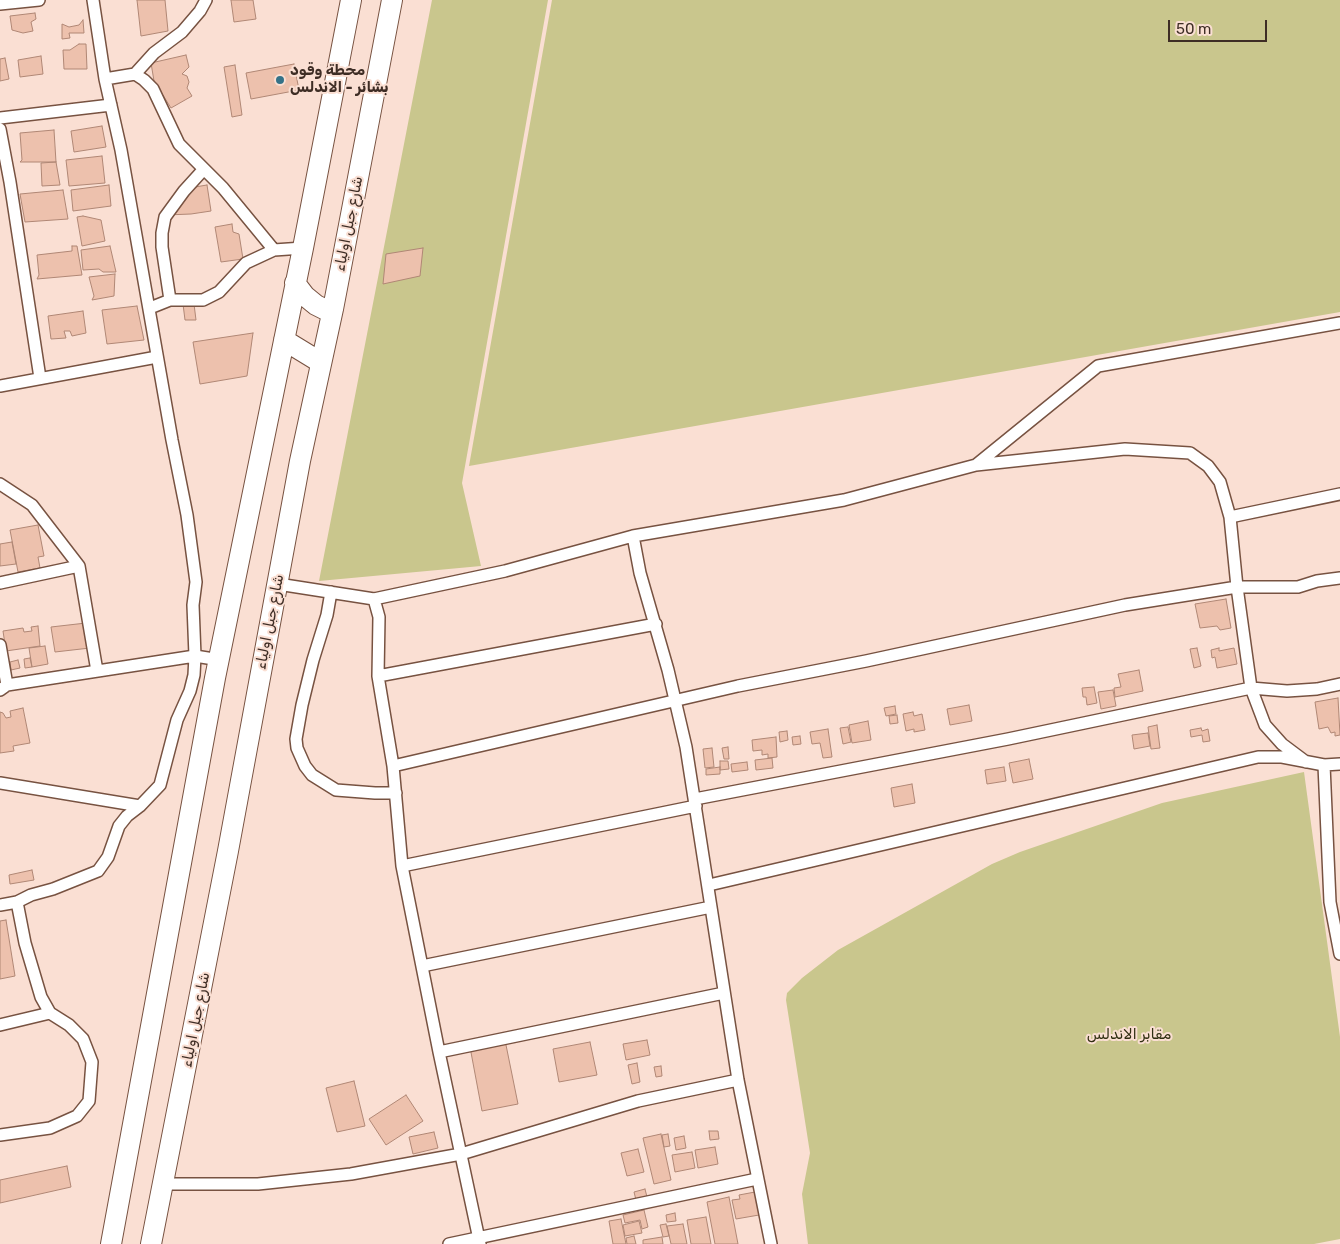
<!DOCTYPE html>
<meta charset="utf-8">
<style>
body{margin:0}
#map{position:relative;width:1340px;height:1244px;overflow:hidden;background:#fadfd3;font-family:Rubik,sans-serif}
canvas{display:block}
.scale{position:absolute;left:1168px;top:20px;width:99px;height:22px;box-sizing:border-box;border:2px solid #3e2d25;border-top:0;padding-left:6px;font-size:15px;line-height:18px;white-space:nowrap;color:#3e2d25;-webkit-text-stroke:4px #fadfd3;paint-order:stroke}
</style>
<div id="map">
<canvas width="1340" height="1244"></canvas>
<div class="scale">50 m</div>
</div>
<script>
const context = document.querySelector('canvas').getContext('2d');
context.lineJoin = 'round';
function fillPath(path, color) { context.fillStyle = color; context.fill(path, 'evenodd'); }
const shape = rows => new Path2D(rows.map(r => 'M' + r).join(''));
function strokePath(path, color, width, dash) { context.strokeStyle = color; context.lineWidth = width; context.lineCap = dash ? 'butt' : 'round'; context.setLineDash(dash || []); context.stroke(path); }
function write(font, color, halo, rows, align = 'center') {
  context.font = font + ' Rubik,Cairo,sans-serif'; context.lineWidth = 4; context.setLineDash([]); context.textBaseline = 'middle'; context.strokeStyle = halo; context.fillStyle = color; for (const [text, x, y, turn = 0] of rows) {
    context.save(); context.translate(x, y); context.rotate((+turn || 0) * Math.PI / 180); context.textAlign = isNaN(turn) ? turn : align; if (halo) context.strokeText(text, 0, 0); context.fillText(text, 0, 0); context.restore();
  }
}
fillPath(shape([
 [432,0,548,0,462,483,481,566,319,581],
 [552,0,1340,0,1340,312,469,466],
 [1304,772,1340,1037,1340,1239,1314,1244,808,1244,802,1194,810,1153,786,1000,787,993,802,978,838,950,992,864,1020,852,1162,803]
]), '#c9c68d');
const building = shape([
 [137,0,165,0,168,31,141,36,137,0],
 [231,0,253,0,256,19,234,22,231,0],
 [35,13,36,19,31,22,33,31,23,33,12,30,10,16,35,13],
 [83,20,84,33,69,33,70,38,62,39,62,24,69,27,79,25,83,20],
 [79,44,86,44,87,69,64,69,63,50,70,50,79,44],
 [186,55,189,67,182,74,187,76,189,82,187,88,192,96,171,108,154,81,151,63,186,55],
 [41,56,43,74,20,77,18,60,41,56],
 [5,58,9,79,0,81,0,59,5,58],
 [294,64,299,90,251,99,246,73,294,64],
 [235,65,242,115,232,117,224,67,235,65],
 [102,126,106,147,74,152,71,131,102,126],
 [54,130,56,162,20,162,22,160,20,133,54,130],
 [102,156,105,183,69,186,66,160,102,156],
 [56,162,60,185,42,186,41,163,56,162],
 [109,185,111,206,73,211,71,190,109,185],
 [207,185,211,211,191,214,166,215,189,188,207,185],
 [63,190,68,219,25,222,20,194,63,190],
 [83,216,101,220,105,241,82,246,77,217,83,216],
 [232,224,233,232,239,234,243,259,221,262,215,227,232,224],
 [72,246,77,246,82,275,37,279,39,275,37,255,72,251,72,246],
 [110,246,116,272,103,272,99,269,83,270,81,250,110,246],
 [423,248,420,276,383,284,386,254,423,248],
 [115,274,114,296,92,300,94,296,89,277,115,274],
 [183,304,194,304,196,320,185,320,183,304],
 [137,306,144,340,107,344,102,310,137,306],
 [83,311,86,333,72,336,70,331,64,331,66,338,51,339,48,316,83,311],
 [253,333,247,376,200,384,193,342,253,333],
 [38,525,44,556,38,557,40,568,18,572,10,530,38,525],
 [12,542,16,564,0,566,0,544,12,542],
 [1226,599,1231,628,1220,630,1217,626,1200,628,1195,604,1226,599],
 [86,623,90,648,55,652,51,627,86,623],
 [38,626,40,646,6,651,3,631,23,628,24,632,32,631,31,627,38,626],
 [45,646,48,664,32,667,29,648,45,646],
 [1197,648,1201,666,1194,668,1190,649,1197,648],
 [1219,648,1219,651,1234,648,1237,664,1217,668,1215,657,1212,658,1211,650,1219,648],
 [30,658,32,667,25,668,24,659,30,658],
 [18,660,20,668,11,670,10,662,18,660],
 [1139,670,1143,691,1115,697,1114,688,1121,687,1118,674,1139,670],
 [1094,687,1097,703,1087,705,1086,697,1083,697,1082,688,1094,687],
 [1113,690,1116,706,1101,709,1098,692,1113,690],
 [1338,698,1340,735,1335,736,1335,732,1331,733,1328,727,1319,729,1315,702,1338,698],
 [969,705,972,721,950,725,947,709,969,705],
 [895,706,896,714,886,716,884,708,895,706],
 [23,708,30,743,13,746,14,751,0,753,0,712,3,713,6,718,11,717,10,711,23,708],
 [913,712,914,716,922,714,925,730,914,732,914,729,906,731,903,714,913,712],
 [897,715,898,723,890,724,889,716,897,715],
 [868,721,871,740,852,743,849,725,868,721],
 [1157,725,1160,748,1151,749,1148,727,1157,725],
 [848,727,851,742,843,744,840,728,848,727],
 [1201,728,1202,731,1208,729,1210,741,1203,742,1202,735,1191,737,1190,730,1201,728],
 [828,729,832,757,823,758,820,743,812,744,810,732,828,729],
 [787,731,788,740,780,742,779,732,787,731],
 [1148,733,1150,746,1134,749,1132,735,1148,733],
 [800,736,801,744,793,745,792,737,800,736],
 [776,737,777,757,768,758,768,754,762,755,762,750,753,751,752,740,776,737],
 [728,747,729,759,724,759,722,748,728,747],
 [712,748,714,767,705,768,703,749,712,748],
 [772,758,773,768,756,770,755,760,772,758],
 [1029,759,1033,779,1013,783,1009,763,1029,759],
 [720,761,728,761,729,769,720,770,720,761],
 [747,762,748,770,732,772,731,764,747,762],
 [720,767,720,774,706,775,706,769,720,767],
 [1004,767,1006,781,987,784,985,770,1004,767],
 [912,784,915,803,894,807,891,788,912,784],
 [32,870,34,880,10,884,9,875,32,870],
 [6,920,15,976,0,979,0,921,6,920],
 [505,1040,518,1104,482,1111,470,1047,505,1040],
 [647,1040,650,1055,626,1060,623,1044,647,1040],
 [590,1042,597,1075,559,1082,553,1049,590,1042],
 [637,1063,640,1082,632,1084,628,1065,637,1063],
 [661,1066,662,1076,656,1077,654,1067,661,1066],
 [354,1081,365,1126,337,1132,326,1088,354,1081],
 [406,1095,423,1121,386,1145,369,1119,406,1095],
 [709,1131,718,1131,719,1139,710,1140,709,1131],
 [434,1132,438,1148,413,1154,409,1137,434,1132],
 [661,1134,671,1180,654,1184,643,1138,661,1134],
 [668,1134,670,1146,664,1147,662,1135,668,1134],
 [684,1136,686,1148,676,1150,674,1138,684,1136],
 [715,1147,718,1164,698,1168,695,1150,715,1147],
 [638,1149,644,1172,627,1176,621,1153,638,1149],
 [692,1152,695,1168,675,1172,672,1155,692,1152],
 [67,1166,71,1187,0,1203,0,1180,67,1166],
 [645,1189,647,1197,636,1200,634,1192,645,1189],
 [755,1192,759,1215,736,1219,732,1200,740,1199,739,1195,755,1192],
 [729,1197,738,1244,715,1244,707,1202,729,1197],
 [644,1210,648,1227,642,1229,640,1220,625,1223,623,1215,644,1210],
 [675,1213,676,1221,667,1222,666,1215,675,1213],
 [706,1217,711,1244,691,1244,687,1220,706,1217],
 [621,1219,626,1244,613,1244,609,1221,621,1219],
 [639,1221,642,1233,625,1236,623,1225,639,1221],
 [666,1224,669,1236,663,1237,660,1225,666,1224],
 [683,1224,687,1244,671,1244,667,1226,683,1224],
 [634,1236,636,1244,627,1244,626,1238,634,1236],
 [662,1237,663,1244,643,1244,643,1240,662,1237]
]);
fillPath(building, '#edc1ad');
strokePath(building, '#b08775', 1);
const minor = shape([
 [0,4,39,0],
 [135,74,154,53,182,32,200,11,206,0],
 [105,79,135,74,144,80,153,89,179,144,223,188,274,250],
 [0,118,111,105],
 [0,129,10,182,40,378],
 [170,300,162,247,162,233,165,217,184,191,204,169],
 [150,308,170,300,203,300,219,292,246,263,274,250,303,248],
 [0,386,157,357],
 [976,465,1098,366,1340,323],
 [0,484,32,505,79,566,97,671],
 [1230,517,1340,494],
 [633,536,640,573,668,670,686,747,738,1080,771,1244],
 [0,583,79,566],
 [278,584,374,599,505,571,633,536,844,500,976,465,1125,449,1190,453,1208,466,1220,482,1230,517,1237,587,1251,688,1265,725,1282,744,1306,762],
 [331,592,327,615,313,660,302,705,296,739,297,748,305,766,312,775,336,790,375,793,396,793],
 [374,599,379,617,378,676,393,766,402,866,439,1052,480,1244],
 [0,645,7,685],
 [378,676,656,624],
 [0,690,7,685,195,656,220,660],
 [1324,765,1330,902,1340,954],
 [393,766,738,686,866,661,1125,605,1237,587,1298,587,1317,581,1340,578],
 [0,783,140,806],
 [695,799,1008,739,1251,688,1287,691,1317,689,1340,684],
 [402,866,696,806],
 [709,885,1258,757,1282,757,1324,765,1340,764],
 [0,905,17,902,31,895,53,889,98,871,108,857,119,826,127,816,140,806,160,785,177,720,190,691,194,675,195,656,193,605,196,582,187,515,172,440,121,150,105,79,93,0],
 [422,966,711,907],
 [0,1025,50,1013],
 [439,1052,724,993],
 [0,1135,50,1128,77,1116,89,1101,92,1062,83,1039,69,1025,50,1013,41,997,25,943,17,902],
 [164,1184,258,1184,351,1174,461,1154,638,1101,738,1080],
 [449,1244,757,1179]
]);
const trunk = shape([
 [295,283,305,296,316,305,332,313],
 [284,340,320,362],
 [111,1244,215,678,303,248,351,0],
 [151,1244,228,851,300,461,333,309,392,0]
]);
strokePath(minor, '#775241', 14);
strokePath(trunk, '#775241', 22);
strokePath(minor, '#fff', 11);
strokePath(trunk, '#fff', 20);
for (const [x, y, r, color] of [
 [280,80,5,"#357288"]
]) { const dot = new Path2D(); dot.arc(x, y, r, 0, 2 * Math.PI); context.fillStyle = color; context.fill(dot); strokePath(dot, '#fadfd3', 2); }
write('bold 15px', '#3e2d25', '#fadfd3', [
 ["محطة وقود",290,71],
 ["بشائر - الاندلس",290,88]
], 'left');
write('15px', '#3e2d25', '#fadfd3', [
 ["شارع جبل اولياء",349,224,-79],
 ["شارع جبل اولياء",270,622,-79],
 ["شارع جبل اولياء",196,1020,-79]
]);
write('15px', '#312f12', '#fadfd3', [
 ["مقابر الاندلس",1129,1035]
]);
</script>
